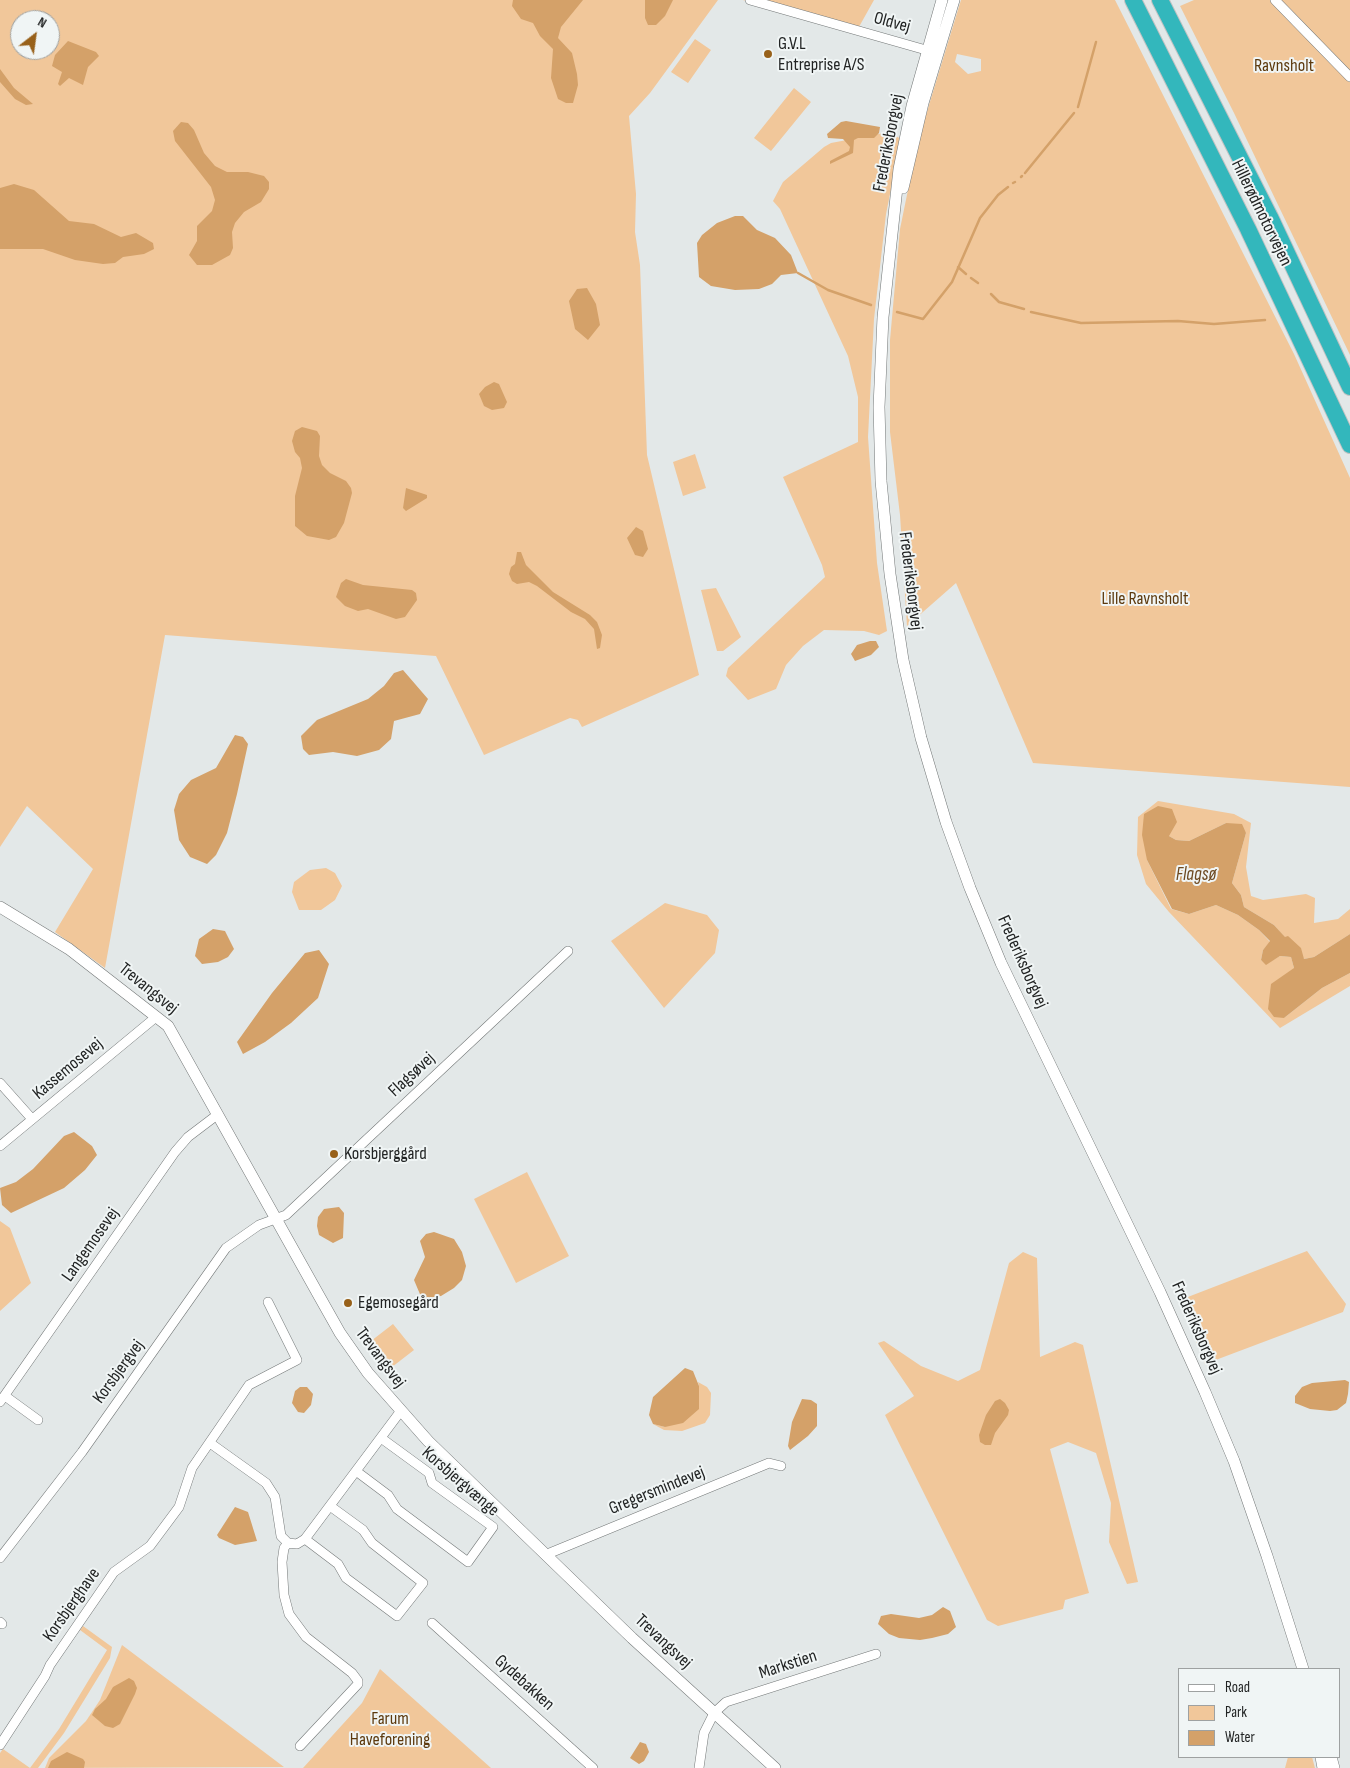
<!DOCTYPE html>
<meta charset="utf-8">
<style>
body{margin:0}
#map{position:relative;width:1350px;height:1768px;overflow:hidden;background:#e3e8e8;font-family:"Sofia Sans Condensed",sans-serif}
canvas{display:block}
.legend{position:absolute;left:1178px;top:1668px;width:162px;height:90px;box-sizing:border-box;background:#f0f5f5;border:1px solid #9ea1a1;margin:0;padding:6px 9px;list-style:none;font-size:15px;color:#222424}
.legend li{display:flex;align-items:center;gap:10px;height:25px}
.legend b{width:25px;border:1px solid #9ea1a1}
.north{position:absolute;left:10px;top:10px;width:50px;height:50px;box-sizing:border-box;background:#f0f5f5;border:1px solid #9ea1a1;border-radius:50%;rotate:30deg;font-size:14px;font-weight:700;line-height:20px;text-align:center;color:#222424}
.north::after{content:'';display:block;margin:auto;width:18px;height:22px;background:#98611a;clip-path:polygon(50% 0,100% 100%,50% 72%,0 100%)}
</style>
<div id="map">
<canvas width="1350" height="1768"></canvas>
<ul class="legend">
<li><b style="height:6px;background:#fff"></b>Road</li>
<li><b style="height:14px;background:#f1c79a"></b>Park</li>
<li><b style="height:14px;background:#d4a169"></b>Water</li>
</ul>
<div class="north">N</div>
</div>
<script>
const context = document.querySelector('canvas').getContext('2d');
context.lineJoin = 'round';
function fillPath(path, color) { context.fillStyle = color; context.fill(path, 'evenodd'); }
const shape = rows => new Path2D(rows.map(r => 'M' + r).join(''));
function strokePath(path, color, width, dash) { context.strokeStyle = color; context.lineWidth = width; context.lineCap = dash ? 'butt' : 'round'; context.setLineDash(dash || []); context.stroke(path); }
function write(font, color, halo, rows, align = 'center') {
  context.font = font + ' "Sofia Sans Condensed",sans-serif'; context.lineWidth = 4; context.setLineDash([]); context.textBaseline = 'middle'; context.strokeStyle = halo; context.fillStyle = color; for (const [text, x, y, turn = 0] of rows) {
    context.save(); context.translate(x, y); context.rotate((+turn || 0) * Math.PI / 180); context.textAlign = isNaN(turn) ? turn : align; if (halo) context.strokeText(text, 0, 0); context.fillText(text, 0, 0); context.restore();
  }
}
fillPath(shape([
 [0,0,718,0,650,93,629,116,636,194,635,232,640,265,647,455,699,675,582,727,578,720,570,718,484,755,436,656,165,635,105,968,55,932,93,869,27,806,0,847],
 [20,20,50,20,50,50,20,50],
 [743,0,874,0,855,34],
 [961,0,1115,0,1294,354,1350,478,1350,787,1033,763,956,583,907,626,900,515,890,432,890,340,900,229,918,141],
 [957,54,981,59,981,71,968,74,955,62],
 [1194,0,1350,0,1350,355,1234,113,1180,6],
 [695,39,711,50,688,83,671,72],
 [794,88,811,102,771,151,754,138],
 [889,132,901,139,886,214,874,319,868,437,877,563,887,631,879,635,864,631,824,630,803,646,786,665,776,689,748,700,726,676,728,668,825,577,822,565,783,477,858,442,858,397,848,356,780,209,773,201,783,182,824,147,831,143],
 [695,454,706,488,683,496,673,462],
 [716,588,741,637,723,651,717,651,701,590],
 [1158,801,1234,814,1251,823,1246,867,1251,896,1263,900,1306,894,1315,898,1314,923,1338,919,1350,909,1350,934,1314,957,1304,959,1274,925,1244,907,1241,895,1232,883,1246,833,1226,823,1189,841,1176,840,1169,836,1147,860,1171,909,1189,914,1216,905,1238,915,1259,930,1270,942,1263,950,1261,960,1266,964,1280,956,1291,957,1294,968,1284,1018,1322,988,1350,973,1350,986,1280,1028,1169,912,1146,884,1137,855,1138,817],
 [326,868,335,873,342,886,335,900,321,910,299,910,292,892,294,882,310,870],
 [665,903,707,915,719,930,715,953,664,1008,611,941],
 [527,1172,569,1256,516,1283,474,1199],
 [0,1221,10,1228,31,1283,0,1311],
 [1307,1251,1346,1304,1343,1312,1205,1364,1180,1300],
 [1023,1252,1037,1258,1040,1357,1075,1342,1083,1345,1138,1582,1127,1584,1109,1542,1111,1503,1096,1453,1068,1442,1050,1449,1089,1593,1065,1600,1063,1609,998,1626,987,1620,885,1415,914,1396,878,1343,884,1341,921,1366,958,1381,980,1370,1009,1263],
 [393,1324,414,1350,392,1367,371,1341],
 [698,1382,707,1387,711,1393,710,1415,705,1423,682,1431,664,1430,653,1424,665,1427,699,1386],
 [83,1626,112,1647,110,1658,64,1733,38,1768,0,1768,0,1753,3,1749,30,1768,59,1729,107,1650,80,1630],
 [122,1645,284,1767,45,1768,49,1758,86,1721,100,1700],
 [380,1669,491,1768,303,1768,362,1703],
 [1288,1757,1312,1757,1315,1768,1285,1768]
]), '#f1c79a');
fillPath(shape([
 [513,0,583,0,561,27,558,38,572,53,577,74,578,85,573,103,566,103,558,99,551,78,553,49,540,36,533,23,521,19,512,6],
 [645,0,673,0,665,16,656,25,648,25,645,18],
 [68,41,96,52,99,56,88,67,83,85,69,78,60,86,58,84,62,72,52,66,55,55],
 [0,69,14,88,33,104,26,105,15,99,0,82],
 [846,121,880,127,879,133,874,138,858,138,854,140,853,153,830,164,830,161,849,151,850,147,843,139,828,138,827,134,841,122],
 [181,122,188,123,194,130,204,153,215,166,227,172,248,172,264,176,269,182,269,189,261,202,244,212,235,223,232,232,233,248,230,255,212,265,197,265,189,255,197,241,197,226,212,211,215,200,211,187,175,141,173,131],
 [14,184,34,190,69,221,94,224,121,237,136,233,153,243,154,249,144,254,123,257,115,263,103,264,75,260,43,249,0,249,0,188],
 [735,216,743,216,757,230,775,238,791,255,798,273,781,275,772,284,759,289,735,290,711,286,699,277,697,243,702,235,717,223],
 [587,288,596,304,600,325,588,340,575,329,569,301,577,289],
 [494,382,499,384,507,402,504,408,492,410,484,406,479,394,485,387],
 [302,427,317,431,320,436,319,456,322,465,330,473,346,481,351,488,352,493,344,523,336,537,329,540,307,536,295,526,295,496,302,468,300,458,295,452,292,441,295,431],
 [406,488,427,495,427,498,406,511,403,508],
 [636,527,643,531,648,549,643,557,635,555,627,538],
 [517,552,521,552,526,565,553,592,590,615,597,622,602,635,600,648,597,649,594,629,585,619,571,612,537,586,529,582,517,584,512,581,509,574,511,567,515,564],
 [346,579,363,585,412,590,416,593,417,600,405,617,396,619,368,609,358,611,345,606,336,597,341,583],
 [870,641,876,641,879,647,871,655,855,661,851,654,857,645],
 [403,670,428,699,420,714,394,721,391,739,379,750,357,756,333,752,309,755,303,749,301,736,317,720,368,699,384,686,394,673],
 [235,735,243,737,248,744,237,794,227,833,216,855,207,864,190,857,179,840,174,810,179,794,191,780,216,768],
 [1158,806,1172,809,1177,822,1169,836,1176,840,1189,841,1226,823,1242,824,1246,833,1232,883,1241,895,1244,907,1274,925,1285,937,1288,936,1301,948,1304,959,1314,957,1350,934,1350,973,1322,988,1284,1018,1274,1017,1268,1009,1271,984,1294,968,1291,957,1280,956,1266,965,1261,960,1263,950,1270,941,1259,930,1238,915,1216,905,1189,914,1172,909,1147,860,1142,835,1144,814],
 [213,929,225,931,234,949,228,957,218,962,202,964,195,956,199,939],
 [319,950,329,964,318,998,291,1023,265,1042,243,1054,237,1042,272,993,305,953],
 [74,1132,92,1146,97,1155,85,1170,64,1188,11,1213,2,1205,0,1188,16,1182,33,1169,64,1136],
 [339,1207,344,1213,343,1238,333,1243,319,1235,317,1226,318,1217,324,1209],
 [434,1232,454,1239,462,1252,466,1266,462,1280,454,1288,441,1296,422,1299,414,1280,425,1257,420,1241,426,1234],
 [685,1368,693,1371,699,1386,699,1409,683,1423,665,1427,653,1424,649,1415,653,1397],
 [1345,1380,1349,1382,1348,1394,1346,1403,1337,1410,1330,1411,1310,1409,1295,1403,1295,1396,1302,1387,1312,1383],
 [300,1387,307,1387,313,1394,311,1405,304,1413,298,1412,292,1403,295,1391],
 [802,1399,811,1400,817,1404,817,1426,808,1436,790,1450,788,1446,792,1422],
 [1000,1399,1005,1403,1009,1410,1008,1415,995,1433,991,1445,985,1445,980,1442,979,1435,986,1415,995,1401],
 [235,1507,248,1512,257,1541,235,1545,219,1538,217,1535],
 [943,1607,950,1611,956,1627,948,1634,932,1638,920,1640,899,1638,889,1634,878,1624,881,1616,891,1614,919,1618,932,1615],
 [129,1678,134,1681,137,1688,135,1694,120,1724,113,1728,105,1726,92,1715,95,1709,106,1699,113,1687],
 [640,1742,646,1744,649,1752,644,1761,639,1764,630,1758],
 [67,1752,83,1759,85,1762,84,1768,48,1768,51,1761]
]), '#d4a169');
strokePath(shape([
 [1078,107,1096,42],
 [1025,173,1074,113],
 [1021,177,1022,176],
 [1013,183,1015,182],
 [958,267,966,274],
 [798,273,828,290,871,305],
 [971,278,978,283],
 [991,294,999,302,1024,309],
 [897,312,923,319,952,282,980,218,998,195,1008,187],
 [1031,312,1081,323,1178,321,1214,324,1265,320]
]), '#d4a169', 2.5);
const minor = shape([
 [750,0,933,52],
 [1275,0,1350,77],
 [0,1083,32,1119],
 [0,1146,156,1017],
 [5,1396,38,1420],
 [0,1402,175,1152,188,1137,217,1115],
 [210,1443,266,1483,275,1497,281,1536,288,1543],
 [356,1471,388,1495,397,1509,468,1562,493,1527,432,1483,429,1473,381,1438],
 [305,1539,338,1564,346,1578,397,1616,423,1583,372,1543,363,1530,330,1506],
 [288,1543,284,1548,282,1562,284,1595,289,1614,306,1637,352,1673,358,1681,358,1684,300,1746],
 [288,1543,297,1544,305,1539,400,1412],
 [545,1555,769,1463,781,1466],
 [0,1558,82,1452,226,1248,259,1225,286,1215,568,951],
 [0,1622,2,1624],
 [432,1623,593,1768],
 [0,1745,45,1676,50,1665,114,1572,150,1546,179,1507,192,1468,249,1385,297,1360,268,1302],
 [699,1768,704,1733,714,1713,726,1702,876,1654]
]);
const tertiary = shape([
 [942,0,912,106,899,169,883,317,879,407,881,481,890,574,903,660,921,738,946,822,970,888,1001,963,1160,1292,1205,1392,1234,1461,1267,1556,1303,1669],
 [903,188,923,103,954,0],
 [0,907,69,949,168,1026,318,1294,340,1333,368,1373,428,1441,632,1638,775,1768],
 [1321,1757,1323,1768],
 [1331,1757,1334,1768]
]);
const motorway = shape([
 [1133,0,1248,229,1350,445],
 [1160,0,1270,217,1350,387]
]);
strokePath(minor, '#747878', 10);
strokePath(tertiary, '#747878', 12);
strokePath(motorway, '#c1c2c2', 18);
strokePath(minor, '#fff', 9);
strokePath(tertiary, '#fff', 11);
strokePath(motorway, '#33b7bc', 16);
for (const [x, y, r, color] of [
 [768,54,5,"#98611a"],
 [334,1154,5,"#98611a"],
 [348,1303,5,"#98611a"]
]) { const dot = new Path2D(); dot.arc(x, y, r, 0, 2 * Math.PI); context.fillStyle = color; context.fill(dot); strokePath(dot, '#f0f5f5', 2); }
write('18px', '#222424', '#f0f5f5', [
 ["Oldvej",892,23,15],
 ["Frederiksborgvej",889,143,-79],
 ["Hillerødmotorvejen",1261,213,64],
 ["Frederiksborgvej",910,581,83],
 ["Frederiksborgvej",1022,962,66],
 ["Trevangsvej",148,989,39],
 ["Kassemosevej",68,1069,-40],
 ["Flagsøvej",412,1075,-43],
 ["Langemosevej",91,1245,-55],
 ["Frederiksborgvej",1196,1328,66],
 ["Trevangsvej",380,1358,53],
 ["Korsbjergvej",119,1372,-54],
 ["Korsbjergvænge",460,1482,41],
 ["Gregersmindevej",657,1491,-22],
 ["Korsbjerghave",72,1605,-55],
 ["Trevangsvej",663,1642,43],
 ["Markstien",788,1665,-18],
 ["Gydebakken",524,1683,42]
]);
write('18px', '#222424', '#f0f5f5', [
 ["G.V.L",778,44],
 ["Entreprise A/S",778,65],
 ["Korsbjerggård",344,1154],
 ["Egemosegård",358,1303]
], 'left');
write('18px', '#5d3a0e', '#f0f5f5', [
 ["Ravnsholt",1284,66],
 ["Lille Ravnsholt",1145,599],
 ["Farum",390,1719],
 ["Haveforening",390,1740]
]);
write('italic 19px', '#6d4920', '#f0f5f5', [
 ["Flagsø",1196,875]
]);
</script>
